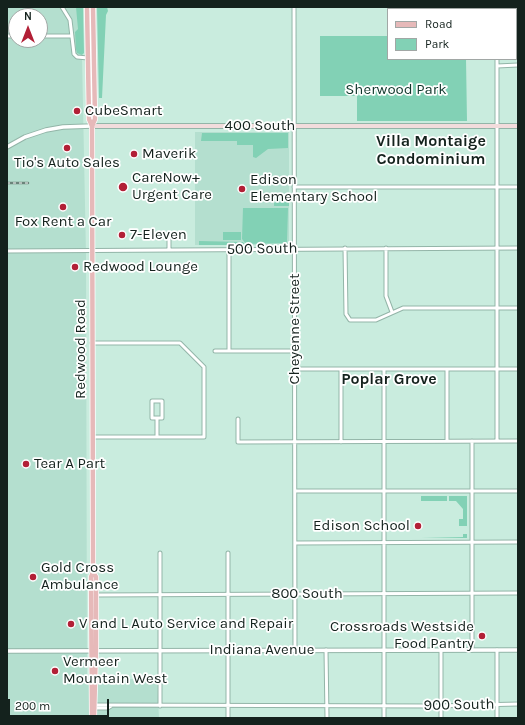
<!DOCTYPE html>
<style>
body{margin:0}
#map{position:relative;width:525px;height:725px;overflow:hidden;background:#c9ecde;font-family:Karla,sans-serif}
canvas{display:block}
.frame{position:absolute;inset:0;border:8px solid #14221d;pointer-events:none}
.legend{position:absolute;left:387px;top:8px;width:130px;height:52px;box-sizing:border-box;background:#fff;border:1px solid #a1a7a5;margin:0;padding:5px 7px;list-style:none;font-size:12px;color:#14221d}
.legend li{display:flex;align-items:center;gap:8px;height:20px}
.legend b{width:20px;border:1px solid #a1a7a5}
.north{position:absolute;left:8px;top:8px;width:40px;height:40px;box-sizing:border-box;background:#fff;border:1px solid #a1a7a5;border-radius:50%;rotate:0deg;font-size:11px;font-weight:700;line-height:16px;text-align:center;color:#14221d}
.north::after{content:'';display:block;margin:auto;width:14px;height:18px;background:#b21f36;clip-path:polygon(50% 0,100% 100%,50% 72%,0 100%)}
.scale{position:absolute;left:8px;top:699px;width:101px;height:18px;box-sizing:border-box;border:2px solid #14221d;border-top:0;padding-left:5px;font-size:12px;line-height:14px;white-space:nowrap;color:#14221d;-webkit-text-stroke:3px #fff;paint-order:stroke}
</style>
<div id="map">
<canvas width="525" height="725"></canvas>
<div class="frame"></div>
<ul class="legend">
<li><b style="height:5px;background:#e6b9b9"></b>Road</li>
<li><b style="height:11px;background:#82d1b5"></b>Park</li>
</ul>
<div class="north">N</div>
<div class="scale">200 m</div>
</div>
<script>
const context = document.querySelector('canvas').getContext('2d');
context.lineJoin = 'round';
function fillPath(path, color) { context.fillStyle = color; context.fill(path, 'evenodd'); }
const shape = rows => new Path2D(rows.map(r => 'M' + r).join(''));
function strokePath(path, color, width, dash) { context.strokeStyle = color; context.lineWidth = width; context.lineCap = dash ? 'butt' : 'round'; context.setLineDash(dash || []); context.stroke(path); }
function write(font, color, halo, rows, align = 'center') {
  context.font = font + ' Karla,sans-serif'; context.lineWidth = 3.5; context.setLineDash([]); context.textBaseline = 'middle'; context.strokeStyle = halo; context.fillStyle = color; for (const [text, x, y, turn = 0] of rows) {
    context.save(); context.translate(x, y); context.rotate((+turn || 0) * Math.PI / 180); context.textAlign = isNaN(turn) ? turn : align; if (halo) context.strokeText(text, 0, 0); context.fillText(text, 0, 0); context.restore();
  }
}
fillPath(shape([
 [7,7,81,7,86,255,87,679,157,679,159,718,7,718],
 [16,16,40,16,40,40,16,40],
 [195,132,289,132,289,245,195,245]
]), '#b4dfcf');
fillPath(shape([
 [76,7,83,7,84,53,82,55,77,53,76,49,75,32,78,29],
 [97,7,107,7,108,11,106,15,102,98,99,98],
 [320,36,388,36,388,59,466,59,467,121,357,121,357,96,320,96],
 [202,133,288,133,288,148,268,149,256,158,253,157,253,145,237,145,237,141,201,141],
 [289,192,289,206,274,206,274,203],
 [243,208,288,208,287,243,246,244,242,239],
 [223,232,241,232,241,240,223,240],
 [199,241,243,242,245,245,199,245],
 [421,496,447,496,447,501,421,501],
 [449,496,467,496,467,526,459,526,459,519,463,519,463,509,456,501,449,501],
 [463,534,467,534,467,538,421,538,463,537]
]), '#82d1b5');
const minor = shape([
 [62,7,70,20,74,54,77,57,88,58],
 [294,7,295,650],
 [497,7,497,9],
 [7,36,16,36],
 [40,36,72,36],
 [497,59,497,441],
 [497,66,518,65],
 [294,187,518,187],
 [169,238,169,250],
 [345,248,346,314,350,320,376,320,403,308,518,308],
 [386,248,386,296,392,312],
 [229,250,229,351],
 [7,251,518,248],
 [92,343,180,343,204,367,204,437,93,437],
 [215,351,295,351],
 [295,369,518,369],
 [447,369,447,441],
 [157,418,162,418,162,401,152,401,152,418,157,418,157,437],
 [238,419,238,442,518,441],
 [472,441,472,650],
 [341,442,341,369],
 [295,491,518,491],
 [295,543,518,542],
 [160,553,160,706],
 [228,553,228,718],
 [96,595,518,593],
 [326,650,327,718],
 [441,650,441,718],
 [497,650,497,718],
 [95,705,437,706,518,704],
 [95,708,108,708,111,706],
 [384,718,384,369]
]);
const tertiary = shape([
 [7,147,25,137,46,130,63,127,92,126],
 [7,651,518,650]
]);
const secondary = shape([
 [92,126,518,126]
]);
const primary = shape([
 [87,7,89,119,92,126],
 [93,7,95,119,92,126,93,547,93,572,96,577,96,646,94,718],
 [92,718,91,577,93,572]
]);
strokePath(minor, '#93b5a8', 5);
strokePath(tertiary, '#93b5a8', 5.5);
strokePath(secondary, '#93b5a8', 6);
strokePath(primary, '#fff', 6);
strokePath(minor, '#fff', 3);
strokePath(tertiary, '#fff', 3.5);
strokePath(secondary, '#f2dcdc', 4);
strokePath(primary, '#e6b9b9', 4.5);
const rail = shape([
 [7,183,28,183]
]);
strokePath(rail, '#6b837a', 2.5);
strokePath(rail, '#fff', 1, [3]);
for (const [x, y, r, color] of [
 [77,111,4,"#b21f36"],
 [67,148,4,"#b21f36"],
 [134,154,4,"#b21f36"],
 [123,187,5,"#b21f36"],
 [242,189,4,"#b21f36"],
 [63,207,4,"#b21f36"],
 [122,235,4,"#b21f36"],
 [75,267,4,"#b21f36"],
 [26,464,4,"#b21f36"],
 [418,526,4,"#b21f36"],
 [33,577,4,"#b21f36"],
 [71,624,4,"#b21f36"],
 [482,636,4,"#b21f36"],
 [55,671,4,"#b21f36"]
]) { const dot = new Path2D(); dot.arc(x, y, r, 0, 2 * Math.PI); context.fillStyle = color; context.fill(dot); strokePath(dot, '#fff', 1.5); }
write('15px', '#0f372b', '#fff', [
 ["Sherwood Park",396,90]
]);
write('15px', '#14221d', '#fff', [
 ["CubeSmart",85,111],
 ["Maverik",142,154],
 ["Tio's Auto Sales",67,163,"center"],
 ["CareNow+",132,178],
 ["Urgent Care",132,195],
 ["Edison",250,180],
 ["Elementary School",250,197],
 ["Fox Rent a Car",63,222,"center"],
 ["7-Eleven",130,235],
 ["Redwood Lounge",83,267],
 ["Tear A Part",34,464],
 ["Edison School",410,526,"right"],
 ["Gold Cross",41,568],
 ["Ambulance",41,585],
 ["V and L Auto Service and Repair",79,624],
 ["Crossroads Westside",474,627,"right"],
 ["Food Pantry",474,644,"right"],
 ["Vermeer",63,662],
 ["Mountain West",63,679]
], 'left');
write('15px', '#14221d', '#fff', [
 ["400 South",260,126],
 ["500 South",262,249,-1],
 ["Cheyenne Street",295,329,-90],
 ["Redwood Road",81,349,-90],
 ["800 South",307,594],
 ["Indiana Avenue",262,650],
 ["900 South",459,705,-1]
]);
write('bold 16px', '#14221d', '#fff', [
 ["Villa Montaige",431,141],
 ["Condominium",431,159],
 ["Poplar Grove",389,379]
]);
</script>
